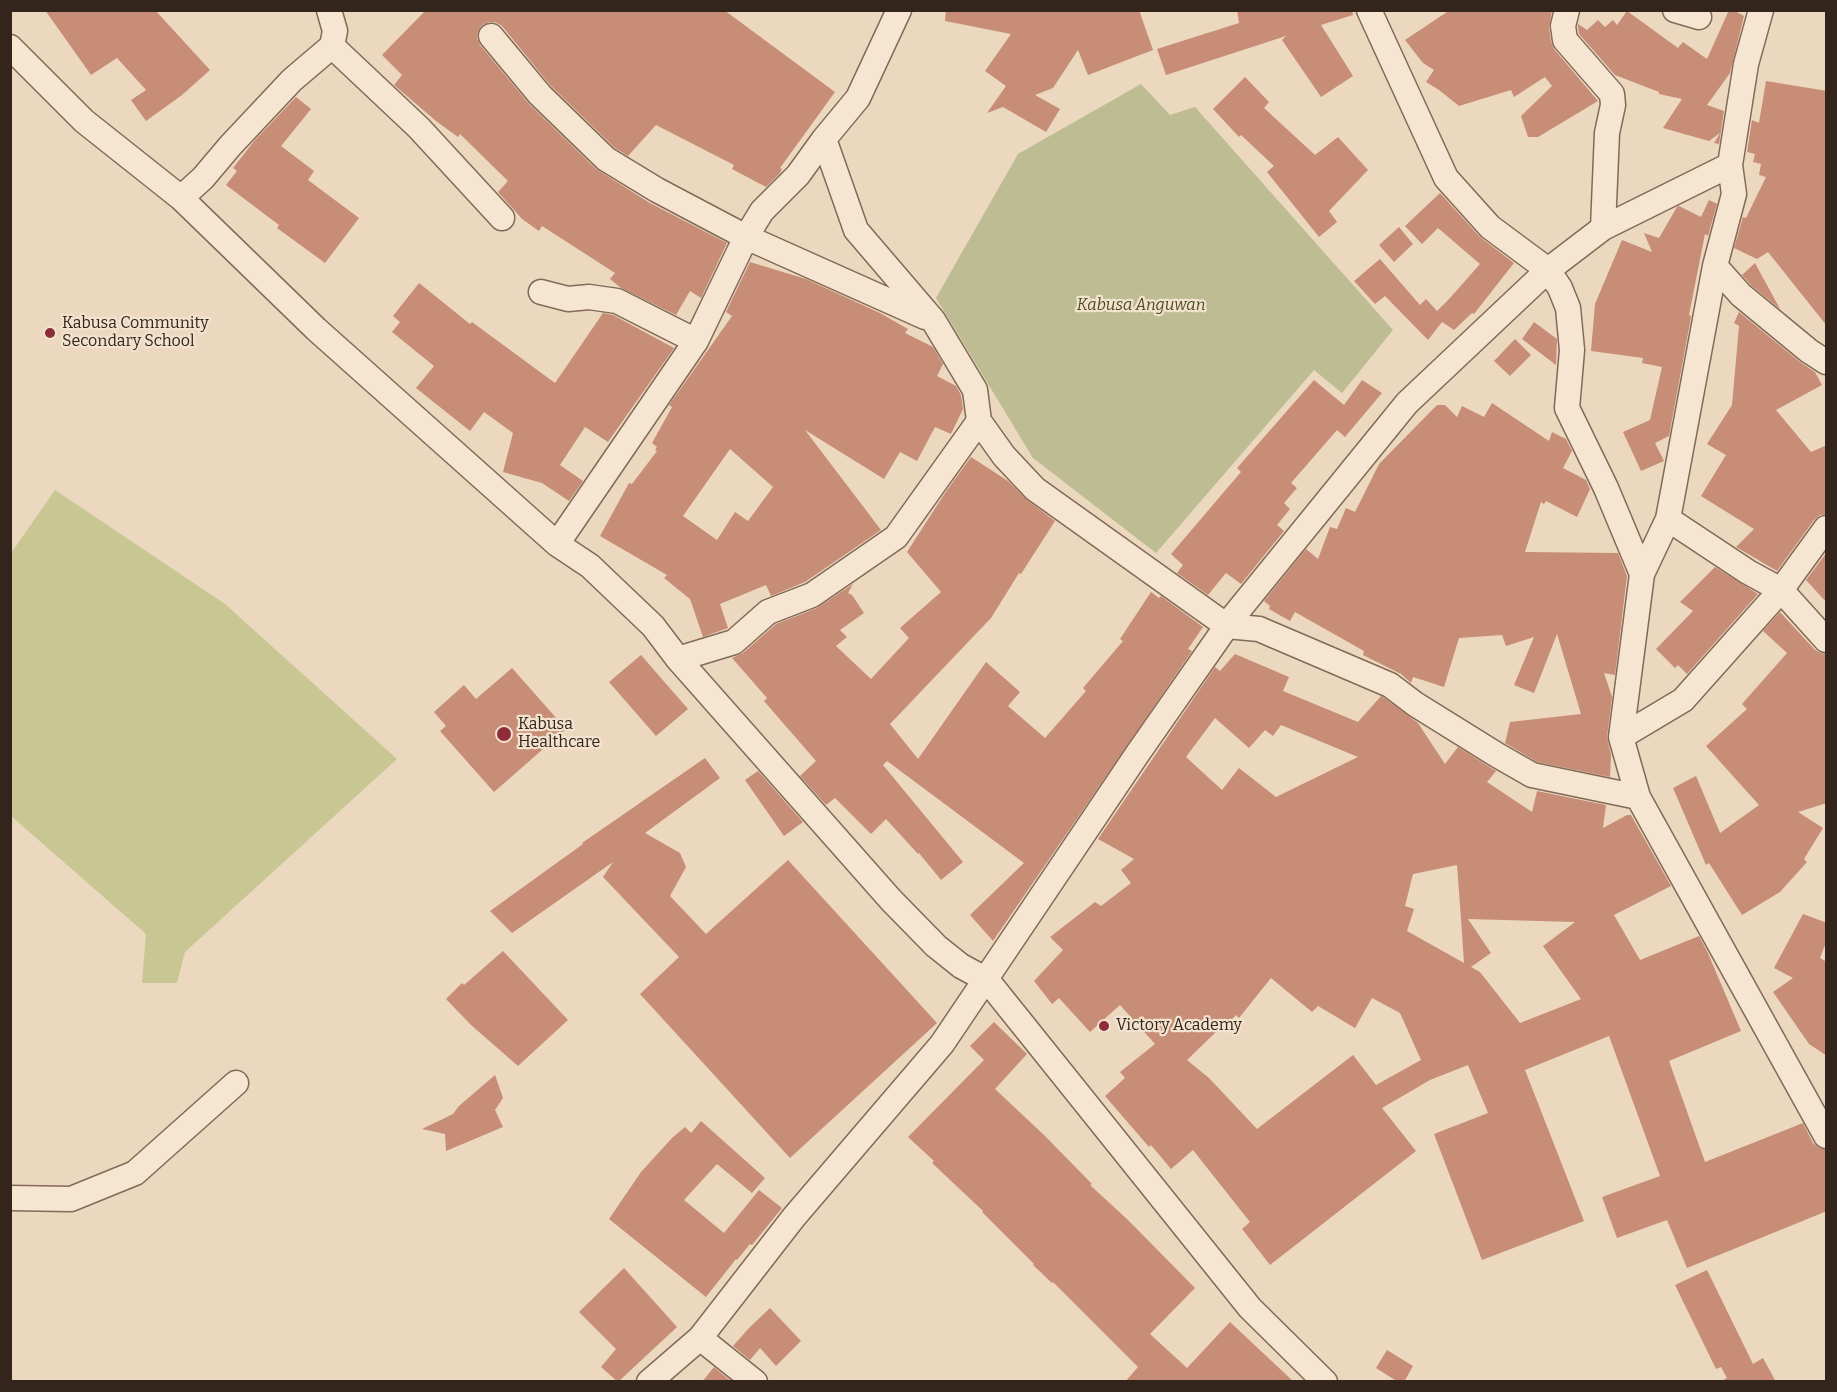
<!DOCTYPE html>
<style>
body{margin:0}
#map{position:relative;width:1837px;height:1392px;overflow:hidden;background:#ebd8bf;font-family:Bitter,serif}
canvas{display:block}
.frame{position:absolute;inset:0;border:12px solid #33241c;pointer-events:none}
</style>
<div id="map">
<canvas width="1837" height="1392"></canvas>
<div class="frame"></div>
</div>
<script>
const context = document.querySelector('canvas').getContext('2d');
context.lineJoin = 'round';
function fillPath(path, color) { context.fillStyle = color; context.fill(path, 'evenodd'); }
const shape = rows => new Path2D(rows.map(r => 'M' + r).join(''));
function strokePath(path, color, width, dash) { context.strokeStyle = color; context.lineWidth = width; context.lineCap = dash ? 'butt' : 'round'; context.setLineDash(dash || []); context.stroke(path); }
function write(font, color, halo, rows, align = 'center') {
  context.font = font + ' Bitter,serif'; context.lineWidth = 4.5; context.setLineDash([]); context.textBaseline = 'middle'; context.strokeStyle = halo; context.fillStyle = color; for (const [text, x, y, turn = 0] of rows) {
    context.save(); context.translate(x, y); context.rotate((+turn || 0) * Math.PI / 180); context.textAlign = isNaN(turn) ? turn : align; if (halo) context.strokeText(text, 0, 0); context.fillText(text, 0, 0); context.restore();
  }
}
fillPath(shape([
 [55,490,225,604,397,759,185,952,177,983,142,983,146,934,11,816,11,553]
]), '#c8c794');
fillPath(shape([
 [1141,84,1170,115,1195,107,1393,330,1342,393,1314,370,1156,553,1033,458,936,298,1018,154]
]), '#bdbc93');
fillPath(shape([
 [45,10,155,10,210,70,182,95,146,121,131,100,146,90,117,58,91,75],
 [426,10,724,10,835,92,780,168,782,169,780,173,766,187,732,169,734,165,656,125,628,156,615,148,550,85,502,26,495,22,489,22,482,25,478,31,477,38,480,45,530,105,596,169,650,203,727,243,701,298,690,291,676,315,621,288,610,279,615,273,542,226,539,231,522,219,498,192,508,181,460,134,458,137,436,121,394,85,402,75,382,55],
 [946,10,1139,10,1153,50,1088,75,1078,50,1053,88,1035,95,1060,109,1046,132,1003,107,987,113,1006,86,985,71,1011,34,945,21],
 [1237,10,1352,10,1353,15,1321,25,1353,76,1321,97,1282,40,1286,36,1166,75,1157,49,1239,23],
 [1450,10,1552,10,1549,28,1551,42,1554,49,1598,101,1538,137,1528,137,1521,116,1552,86,1545,77,1514,97,1511,90,1459,106,1439,90,1426,82,1434,70,1423,63,1405,40],
 [1729,10,1733,10,1744,16,1730,73,1707,105,1724,111,1719,144,1714,143,1720,133,1709,141,1663,128,1682,99,1659,94,1659,92,1615,75,1579,34,1578,27,1578,24,1587,30,1598,20,1605,27,1613,20,1617,25,1627,11,1678,48,1683,42,1707,59],
 [1245,77,1269,102,1264,108,1315,155,1338,137,1368,170,1329,211,1337,222,1319,237,1267,172,1274,166,1241,135,1239,137,1213,109],
 [1766,81,1827,91,1827,326,1768,252,1757,259,1734,248,1743,217,1746,218,1766,177,1759,175,1761,164,1753,162,1755,154,1747,152,1752,120,1759,123],
 [296,97,311,109,281,146,314,171,308,180,359,218,325,263,277,228,279,225,226,185,237,171,233,168,255,140],
 [1440,193,1480,237,1514,263,1474,314,1472,313,1454,330,1442,322,1428,340,1385,296,1375,304,1354,281,1380,259,1420,305,1426,299,1437,311,1450,298,1480,264,1438,228,1422,244,1405,226],
 [1709,200,1717,204,1708,236,1705,234,1689,315,1691,316,1689,328,1669,436,1655,443,1664,461,1641,471,1623,432,1650,420,1662,367,1642,363,1643,358,1591,351,1595,304,1622,240,1652,252,1644,233,1659,238,1677,207,1679,206,1701,217],
 [1399,227,1413,244,1394,262,1379,245],
 [750,262,806,279,880,313,908,329,905,333,933,347,943,364,937,376,956,386,961,395,963,409,951,434,935,427,917,461,900,452,884,479,805,430,881,530,805,582,771,596,766,585,720,604,728,628,703,637,690,599,664,578,667,575,600,536,629,483,632,484,657,451,655,450,657,447,652,443,672,407,669,405,732,316,726,312],
 [730,449,773,487,748,521,735,512,717,540,683,516],
 [1755,263,1780,309,1751,285,1742,275],
 [419,283,470,324,472,322,555,383,603,313,613,315,674,348,608,442,585,427,560,465,583,481,569,501,542,483,503,472,513,433,484,412,470,431,416,388,434,366,392,332,400,322,393,316],
 [1739,312,1800,362,1815,372,1822,385,1776,410,1811,452,1827,445,1827,514,1820,515,1814,520,1777,571,1736,547,1754,529,1701,496,1726,455,1707,444,1732,405,1739,326,1734,323],
 [1534,322,1557,339,1556,365,1522,339],
 [1515,339,1531,355,1510,376,1494,361],
 [1314,380,1344,405,1362,380,1382,393,1345,437,1337,430,1291,483,1297,488,1284,503,1290,509,1277,525,1284,531,1241,584,1226,573,1208,595,1177,573,1183,565,1171,554,1241,472,1237,468],
 [1492,403,1549,441,1552,432,1566,439,1572,451,1563,468,1586,480,1590,489,1577,517,1546,501,1544,504,1541,502,1525,552,1618,553,1627,576,1615,675,1604,673,1612,697,1607,737,1611,755,1610,777,1537,762,1505,743,1510,722,1581,714,1557,634,1534,693,1514,685,1534,637,1506,646,1502,635,1459,638,1444,687,1413,677,1411,683,1401,674,1363,655,1364,651,1295,612,1290,621,1269,609,1270,606,1264,601,1306,549,1318,559,1330,527,1337,529,1346,508,1355,512,1379,464,1437,405,1445,405,1457,417,1462,406,1484,417],
 [971,457,1008,481,1027,500,1055,521,1021,574,1019,573,991,618,890,724,918,759,986,662,1020,692,1008,706,1045,738,1086,691,1083,688,1123,641,1120,639,1151,592,1159,598,1161,596,1203,627,1188,649,1192,651,993,941,970,915,1024,863,887,761,883,765,963,862,941,880,919,853,918,854,886,819,871,834,835,798,826,805,800,776,816,761,764,701,767,698,732,658,743,653,776,624,817,608,853,584,848,593,852,595,864,613,840,630,847,637,836,646,871,679,909,638,900,628,941,592,907,552,945,493],
 [1827,552,1827,603,1806,580],
 [1715,567,1758,594,1687,674,1678,665,1675,668,1656,649,1693,611,1680,602],
 [1780,612,1815,650,1821,653,1827,654,1827,803,1798,812,1823,828,1804,859,1807,862,1780,892,1742,915,1709,863,1706,865,1673,788,1696,776,1720,833,1759,805,1706,746,1747,709,1742,704,1787,653,1763,631],
 [1235,654,1289,677,1283,691,1358,722,1381,696,1383,697,1418,723,1445,764,1458,747,1496,771,1487,782,1532,812,1537,791,1606,805,1603,828,1627,815,1631,815,1671,886,1614,915,1640,960,1699,936,1707,951,1741,1031,1669,1061,1705,1162,1803,1123,1813,1143,1819,1148,1827,1150,1827,1211,1687,1268,1667,1220,1617,1238,1602,1197,1660,1176,1609,1036,1525,1070,1584,1221,1482,1260,1434,1134,1488,1113,1468,1065,1430,1080,1382,1108,1416,1151,1270,1265,1242,1229,1250,1222,1193,1150,1171,1169,1151,1145,1149,1147,1105,1096,1125,1078,1120,1072,1155,1044,1120,1005,1090,1032,1059,998,1052,1004,1034,981,1063,950,1050,937,1095,902,1101,906,1131,883,1121,870,1134,859,1098,839,1215,667,1220,671],
 [1215,718,1249,748,1265,730,1273,736,1281,725,1358,757,1276,797,1239,768,1222,790,1186,757],
 [1457,865,1461,919,1464,963,1407,931,1414,909,1405,906,1413,874],
 [1468,919,1575,922,1543,946,1581,999,1520,1023,1480,972,1471,967,1491,953],
 [1271,978,1312,1012,1318,1006,1355,1028,1372,998,1400,1013,1421,1060,1376,1085,1353,1055,1257,1129,1209,1078,1187,1060,1218,1030,1220,1032,1236,1015,1239,1018],
 [641,655,688,709,656,736,609,682],
 [512,668,566,729,494,792,440,731,446,726,434,712,464,685,476,699],
 [705,758,720,778,645,833,680,853,686,867,670,896,706,934,788,860,937,1023,790,1158,640,994,679,957,603,877,613,862,512,933,490,911,583,844,582,843],
 [758,771,803,822,784,836,745,780],
 [1803,914,1827,923,1827,940,1820,958,1827,962,1827,1056,1809,1044,1773,992,1793,978,1774,968],
 [503,951,568,1020,518,1066,471,1025,446,999,462,983,464,985],
 [994,1022,1027,1054,995,1089,1044,1135,1092,1184,1090,1185,1128,1220,1195,1288,1150,1334,1187,1368,1230,1322,1294,1382,1125,1382,1138,1367,1053,1282,1052,1283,1033,1265,1034,1264,982,1212,983,1211,932,1163,934,1161,908,1137,984,1060,970,1046],
 [495,1075,503,1098,495,1110,503,1127,446,1151,445,1134,422,1129,453,1114,459,1106],
 [701,1121,765,1178,752,1193,717,1164,684,1200,724,1233,759,1190,782,1208,752,1245,750,1244,737,1260,736,1259,706,1297,609,1219,641,1172,672,1138,685,1127,691,1133],
 [624,1268,677,1327,618,1382,601,1367,616,1349,579,1312],
 [1707,1270,1753,1364,1763,1358,1776,1382,1720,1382,1727,1378,1721,1367,1716,1369,1675,1285],
 [770,1308,801,1341,776,1366,760,1348,750,1360,733,1346,749,1328],
 [1387,1350,1413,1366,1404,1382,1398,1382,1376,1368],
 [714,1367,732,1382,702,1382]
]), '#c78d76');
const street = shape([
 [899,10,858,98,824,139,856,230,933,320,975,390,979,421,1004,456,1035,489,1227,626,1259,629,1390,685,1415,704,1497,755,1532,775,1638,797],
 [1369,10,1446,178,1490,227,1548,270,1560,288,1568,308,1572,350,1567,408,1606,488,1642,574,1621,737,1638,797,1826,1136],
 [1567,10,1563,26,1565,40,1612,94,1613,105,1607,133,1603,228],
 [1675,10,1699,17],
 [491,36,540,95,606,159,657,190,746,237,925,317],
 [332,46,419,128,502,218],
 [10,47,84,121,181,198,316,329,557,544,590,566,653,626,678,659,891,900,936,946,961,966,987,980,1250,1308,1325,1382],
 [181,198,203,178,230,146,292,80,332,46,335,31,329,10],
 [1715,266,1741,295,1809,351,1826,362],
 [541,292,568,299,589,297,617,301,696,341],
 [1668,519,1748,572,1781,590,1826,640],
 [557,544,696,341,746,237,762,211,798,175,824,139],
 [1642,574,1668,519,1715,266,1734,194,1730,165,1746,64,1761,10],
 [678,659,734,642,768,612,812,595,896,537,979,421],
 [1621,737,1683,700,1781,590,1826,528],
 [10,1198,71,1199,135,1173,236,1083],
 [700,1338,755,1382],
 [649,1382,700,1338,794,1217,942,1044,1138,753,1233,617,1407,403,1548,270,1603,228,1730,165]
]);
strokePath(street, '#826958', 27);
strokePath(street, '#f6e6d1', 24);
for (const [x, y, r, color] of [
 [50,333,6,"#8e2c3a"],
 [504,734,8,"#8e2c3a"],
 [1104,1026,6,"#8e2c3a"]
]) { const dot = new Path2D(); dot.arc(x, y, r, 0, 2 * Math.PI); context.fillStyle = color; context.fill(dot); strokePath(dot, '#f3e3ce', 2); }
write('italic 16px', '#494e24', '#f3e3ce', [
 ["Kabusa Anguwan",1141,306]
]);
write('16px', '#33241c', '#f3e3ce', [
 ["Kabusa Community",62,324],
 ["Secondary School",62,342],
 ["Kabusa",518,725],
 ["Healthcare",518,743],
 ["Victory Academy",1116,1026]
], 'left');
</script>
